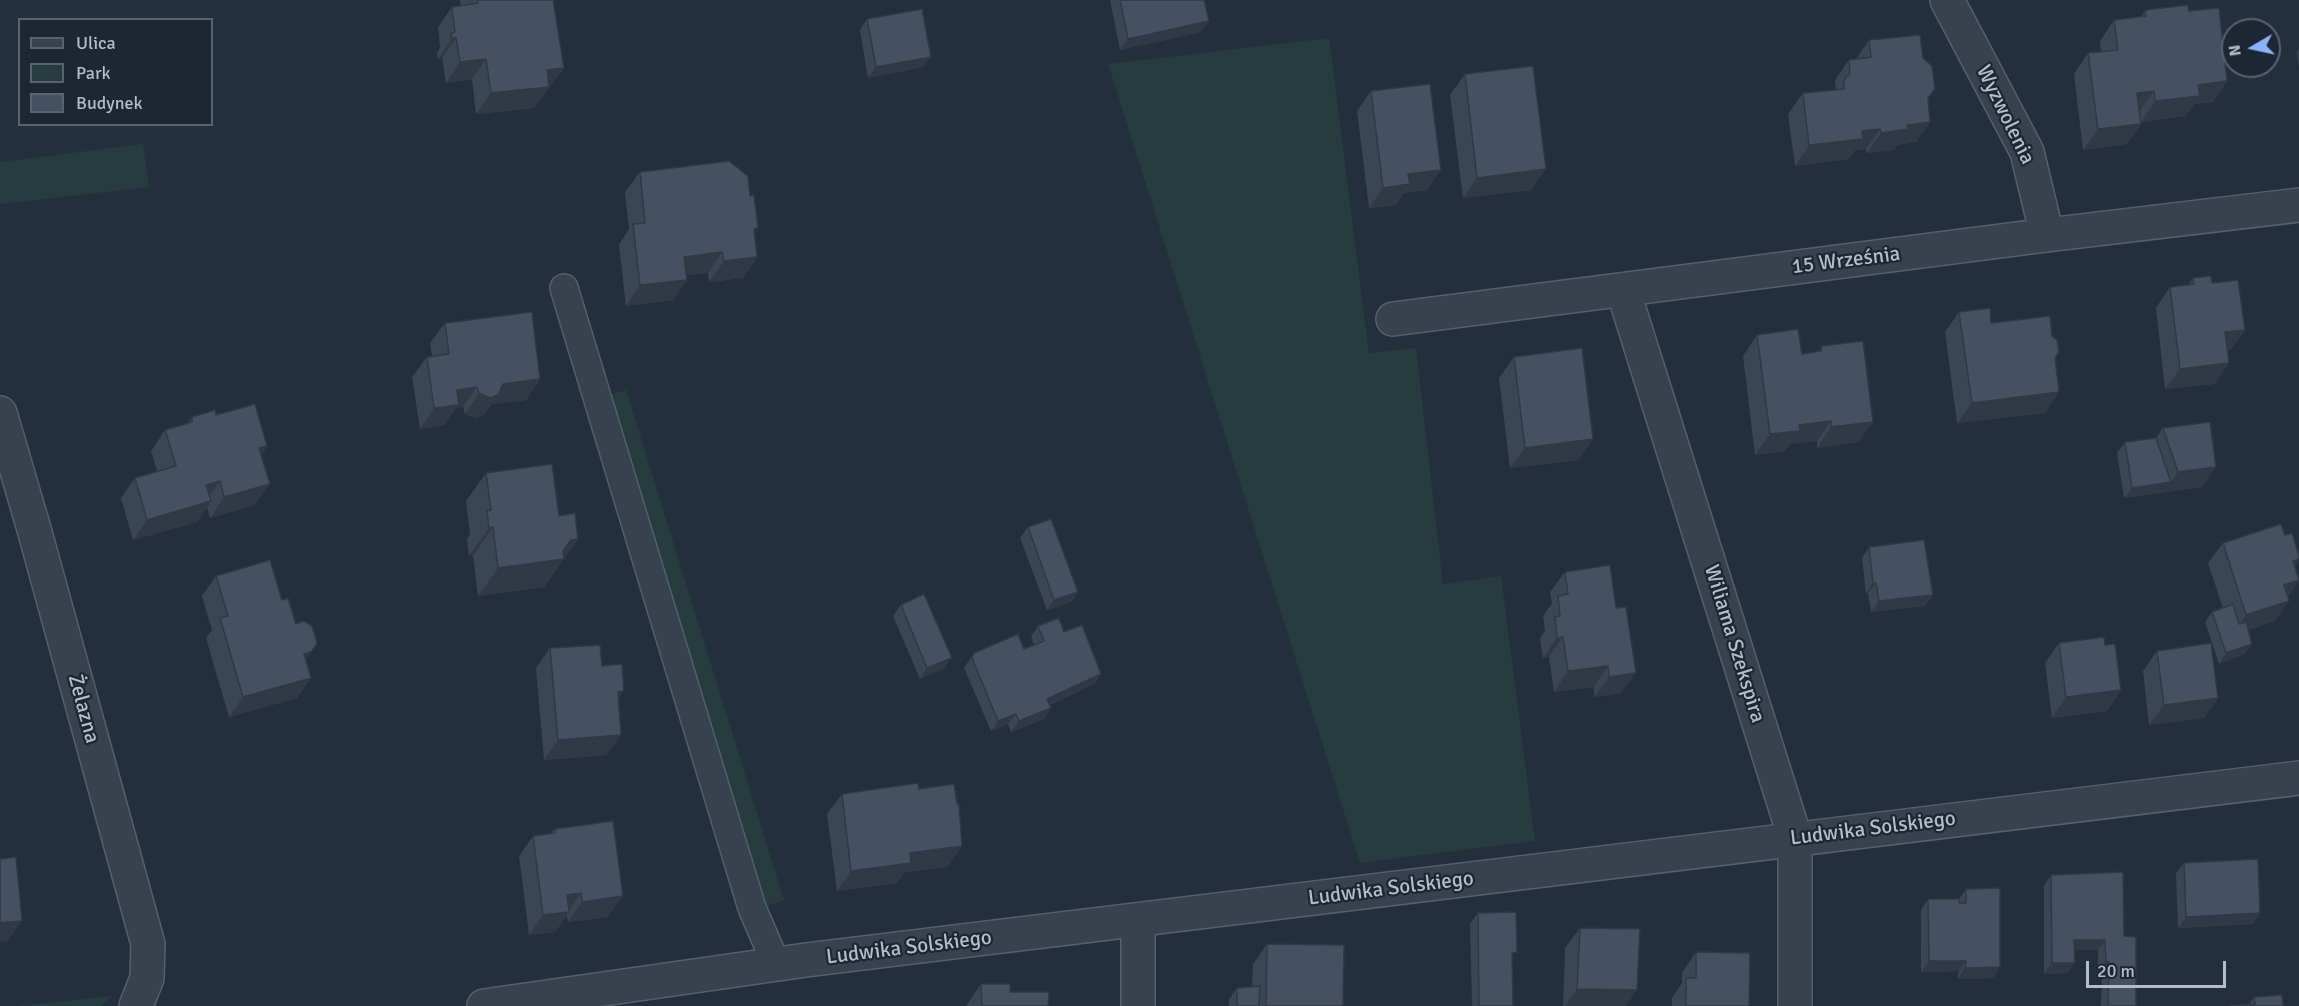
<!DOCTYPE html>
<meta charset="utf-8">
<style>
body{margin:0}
#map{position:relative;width:2299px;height:1006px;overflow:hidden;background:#242f3e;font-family:Signika,sans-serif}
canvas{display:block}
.legend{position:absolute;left:18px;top:18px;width:195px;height:108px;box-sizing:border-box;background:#1d2633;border:2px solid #59626f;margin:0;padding:8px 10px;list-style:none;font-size:18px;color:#b4bcc9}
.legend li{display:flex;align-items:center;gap:12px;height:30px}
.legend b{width:30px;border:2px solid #59626f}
.north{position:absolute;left:2221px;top:18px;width:60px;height:60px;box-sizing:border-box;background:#1d2633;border:2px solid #59626f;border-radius:50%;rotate:261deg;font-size:16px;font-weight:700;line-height:24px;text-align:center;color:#b4bcc9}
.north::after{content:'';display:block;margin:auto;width:21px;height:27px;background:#8ab4f8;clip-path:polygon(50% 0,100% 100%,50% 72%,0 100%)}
.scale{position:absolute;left:2086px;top:961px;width:140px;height:27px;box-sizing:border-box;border:3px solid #b4bcc9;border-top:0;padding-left:8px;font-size:18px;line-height:21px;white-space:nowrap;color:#b4bcc9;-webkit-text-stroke:4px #1d2633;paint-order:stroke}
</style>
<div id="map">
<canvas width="2299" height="1006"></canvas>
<ul class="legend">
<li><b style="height:8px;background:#38414e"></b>Ulica</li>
<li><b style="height:16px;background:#263c3f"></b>Park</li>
<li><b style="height:16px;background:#455162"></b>Budynek</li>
</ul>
<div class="north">N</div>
<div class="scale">20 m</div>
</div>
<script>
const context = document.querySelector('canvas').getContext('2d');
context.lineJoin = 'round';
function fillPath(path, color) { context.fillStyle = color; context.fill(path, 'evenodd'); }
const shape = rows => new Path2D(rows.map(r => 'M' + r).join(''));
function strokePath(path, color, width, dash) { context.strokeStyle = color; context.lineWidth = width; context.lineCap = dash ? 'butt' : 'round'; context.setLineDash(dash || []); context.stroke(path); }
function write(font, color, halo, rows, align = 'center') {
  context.font = font + ' Signika,sans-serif'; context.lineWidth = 4.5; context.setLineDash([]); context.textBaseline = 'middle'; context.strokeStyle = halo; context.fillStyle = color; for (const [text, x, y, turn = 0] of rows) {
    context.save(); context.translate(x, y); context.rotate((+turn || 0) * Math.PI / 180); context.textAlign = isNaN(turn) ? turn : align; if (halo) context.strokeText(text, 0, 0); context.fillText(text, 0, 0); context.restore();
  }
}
fillPath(shape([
 [1329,38,1369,353,1416,348,1443,584,1501,576,1535,841,1360,863,1108,64],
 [143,144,149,187,0,204,0,162],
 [626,390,784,900,766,906,608,395],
 [112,996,101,1006,18,1006]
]), '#263c3f');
const service = shape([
 [564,288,752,908,777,966]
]);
const minor = shape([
 [1947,0,2027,152,2047,235],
 [1623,290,1795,838,1795,1006],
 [1393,319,2047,235,2299,205],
 [0,413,34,529,148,944,147,978,136,1006],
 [1138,920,1138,1006],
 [484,1006,806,960,2299,778]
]);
strokePath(service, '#565f6c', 30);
strokePath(minor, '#565f6c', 36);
strokePath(service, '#38414e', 27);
strokePath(minor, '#38414e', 33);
fillPath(shape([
 [460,0,553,0,564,68,534,108,476,114,472,79,446,83,442,58,438,59,437,53,440,48,438,27,452,7,461,6],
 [1110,0,1204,0,1201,32,1120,50],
 [2145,10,2189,11,2227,81,2213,102,2194,104,2185,116,2141,122,2141,124,2127,144,2083,150,2074,74,2088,53,2101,52,2100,41,2114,20,2141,17],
 [867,19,931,57,923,67,868,78,860,30],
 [1869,40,1928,99,1930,122,1916,142,1897,145,1894,150,1867,153,1866,149,1855,150,1849,159,1795,166,1788,114,1803,93,1836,90,1835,80,1849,60,1856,59],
 [2299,49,2299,69,2297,52],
 [1465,74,1531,190,1463,198,1450,95],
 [1371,91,1427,190,1404,193,1396,205,1369,208,1357,111],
 [640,172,754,234,757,257,743,278,709,282,708,273,687,275,687,280,673,300,626,306,619,245,629,229,625,192],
 [2193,278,2212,283,2245,330,2230,350,2227,351,2229,363,2214,384,2165,389,2156,308,2170,287,2188,285],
 [1959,312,1991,323,2052,336,2059,352,2055,358,2059,392,2045,413,1957,423,1945,332],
 [445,323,540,379,526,400,492,404,484,415,476,418,465,414,463,407,456,408,444,425,420,429,412,377,427,357,432,356,430,343],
 [1757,335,1802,354,1818,352,1822,346,1873,422,1858,442,1817,448,1817,441,1790,444,1785,451,1755,455,1743,356],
 [1514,357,1579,460,1510,468,1499,378],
 [216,415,267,446,261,455,255,505,210,518,207,507,197,522,133,540,121,498,135,478,157,471,151,451,165,430,187,424,192,417],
 [2163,428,2202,487,2124,498,2117,453,2125,442,2156,438],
 [486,473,559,516,578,539,544,587,478,596,473,556,469,556,467,539,470,534,466,501],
 [1028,527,1078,592,1071,602,1047,610,1020,538],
 [2285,535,2299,556,2299,559,2295,566,2299,581,2288,596,2275,621,2248,630,2252,644,2244,654,2219,664,2205,622,2212,612,2223,608,2208,563,2223,543],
 [1869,547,1925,606,1871,612,1868,593,1866,594,1862,558],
 [1565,572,1621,693,1594,697,1594,687,1554,692,1549,657,1543,658,1540,638,1545,631,1543,616,1552,603,1550,592],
 [216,576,282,600,296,624,306,660,297,698,229,717,206,638,212,630,202,596],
 [901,605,945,668,920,679,893,616],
 [1038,626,1064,632,1101,674,1094,684,1050,705,1044,719,1011,732,1008,724,991,731,964,668,974,653,1024,649,1034,645,1031,637],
 [2059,643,2105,645,2121,690,2107,711,2052,718,2045,663],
 [550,648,602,666,618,699,607,755,544,760,536,668],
 [2157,651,2218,698,2204,718,2149,725,2143,671],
 [919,789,948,867,905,872,897,883,837,891,827,814,842,794],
 [555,829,608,917,568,922,567,915,555,932,529,935,519,856,533,836,551,833],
 [2184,863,2260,913,2253,924,2178,928,2176,873],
 [2051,875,2124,936,2136,1006,2101,1006,2102,973,2098,972,2098,950,2075,950,2068,973,2044,974,2044,886],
 [1966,889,1993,978,1957,979,1959,971,1921,972,1921,910,1928,899,1959,899],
 [1478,913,1512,959,1513,1006,1472,1006,1470,924],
 [1580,928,1626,1006,1563,1006,1565,948],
 [1267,944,1343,1006,1229,1006,1229,999,1237,988,1252,987,1253,964],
 [1696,952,1749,1006,1672,1006,1672,998,1682,983,1682,973],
 [981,984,1010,992,1048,1006,966,1006],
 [2254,997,2283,1006,2249,1004]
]), '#3b4654');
fillPath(shape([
 [1209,21,1201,32,1120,50,1128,39],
 [452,38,456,38,442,58,438,59],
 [931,57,923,67,868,78,876,67],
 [486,59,472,79,446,83,460,62],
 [564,68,534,108,476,114,491,93,547,70],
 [2227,81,2213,102,2194,104,2185,116,2141,122,2155,101,2198,85],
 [2154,91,2139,112,2137,93],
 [1930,122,1916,142,1897,145,1894,150,1867,153,1881,133,1907,125],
 [2141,124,2127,144,2083,150,2098,129],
 [1880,129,1866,149,1855,150,1849,159,1795,166,1809,145,1862,131],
 [1546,169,1531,190,1463,198,1477,178],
 [1441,170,1427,190,1404,193,1396,205,1369,208,1383,188,1408,174],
 [722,252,708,273,670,277,684,257],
 [757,257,743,278,709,282,724,261],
 [687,280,673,300,626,306,640,285],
 [2245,330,2230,350,2211,352,2225,332],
 [2229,363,2214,384,2165,389,2180,369],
 [540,379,526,400,492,404,484,415,476,418,465,414,479,393,503,384],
 [477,387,463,407,456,408,444,425,420,429,434,408,457,390],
 [2059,392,2045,413,1957,423,1972,403],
 [1831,421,1817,441,1790,444,1785,451,1755,455,1770,434,1799,425],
 [1873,422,1858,442,1817,448,1831,427],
 [1593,439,1579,460,1510,468,1525,448],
 [267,446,253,466,259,448],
 [2216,467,2202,487,2124,498,2132,488,2171,482,2178,472],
 [220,481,205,502,206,485],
 [270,484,255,505,210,518,224,497],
 [211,501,197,522,133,540,147,520],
 [493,527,473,556,469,556,489,528],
 [578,539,544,587,478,596,498,568,571,540],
 [2299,559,2285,579,2293,561],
 [2299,581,2285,601,2284,585],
 [1873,583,1876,583,1868,593,1866,594],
 [1078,592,1071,602,1047,610,1054,600],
 [1933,595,1925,606,1871,612,1879,601],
 [2289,601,2275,621,2232,635,2246,615],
 [1563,637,1549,657,1543,658,1557,638],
 [2252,644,2244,654,2219,664,2226,653],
 [312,651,298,671,304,654],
 [952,658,945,668,920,679,927,668],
 [1608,666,1594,687,1554,692,1568,671],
 [1636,673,1621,693,1594,697,1609,677],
 [1101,674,1094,684,1040,709,1047,699],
 [311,678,297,698,229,717,243,697],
 [2121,690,2107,711,2052,718,2066,697],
 [624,691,610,711,618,692],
 [2218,698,2204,718,2149,725,2164,705],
 [1051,708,1044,719,1011,732,1019,721],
 [1016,714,1008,724,991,731,998,721],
 [621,735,607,755,544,760,558,740],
 [962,846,948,867,905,872,897,883,837,891,851,871,910,853],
 [581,893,555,932,529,935,543,915,567,895],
 [623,896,608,917,568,922,582,902],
 [2260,913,2253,924,2178,928,2186,917],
 [22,921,8,941,0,942,0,923],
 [2074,940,2105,940,2098,950,2067,950],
 [1929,961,1966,961,1959,971,1921,972],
 [2106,962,2109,962,2102,973,2098,972],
 [2052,963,2075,963,2068,973,2044,974],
 [2000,967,1993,978,1957,979,1965,968],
 [1577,989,1637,990,1626,1006,1565,1006]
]), '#303945');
const building = shape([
 [478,0,553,0,564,68,547,70,549,87,491,93,486,59,460,62,456,38,452,38,451,33,455,32,452,7,478,3,478,0],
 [1120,0,1204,0,1209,21,1128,39,1120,0],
 [2188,5,2189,11,2219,8,2227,81,2198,85,2200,96,2155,101,2154,91,2137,93,2141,124,2098,129,2088,53,2118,50,2114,20,2146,16,2145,10,2188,5],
 [922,9,931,57,876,67,867,19,922,9],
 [1920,35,1923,58,1932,66,1935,89,1928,98,1930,122,1907,125,1908,129,1881,133,1880,129,1862,131,1863,139,1809,145,1803,93,1844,89,1844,80,1850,73,1849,60,1871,57,1869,40,1920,35],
 [1533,66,1546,169,1477,178,1465,74,1533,66],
 [1430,84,1441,170,1408,174,1410,184,1383,188,1371,91,1430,84],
 [729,161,748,176,750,196,754,195,758,228,754,229,757,257,724,261,722,252,684,257,687,280,640,285,633,224,645,223,640,172,729,161],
 [2211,276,2212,283,2238,280,2245,330,2225,332,2229,363,2180,369,2170,287,2194,284,2193,278,2211,276],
 [1990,308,1991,323,2050,316,2052,336,2057,340,2059,352,2055,358,2059,392,1972,403,1959,312,1990,308],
 [532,312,540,379,503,384,498,395,490,398,479,393,477,387,457,390,459,405,434,408,427,357,449,354,445,323,532,312],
 [1798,329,1802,354,1821,351,1822,346,1863,341,1873,422,1831,427,1831,421,1799,425,1800,431,1770,434,1757,335,1798,329],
 [1582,348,1593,439,1525,448,1514,357,1582,348],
 [255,404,267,446,259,448,270,484,224,497,220,481,206,485,211,501,147,520,135,478,176,466,165,430,192,422,192,417,215,410,216,415,255,404],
 [2210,422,2216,467,2178,472,2163,428,2210,422],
 [2156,438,2171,482,2132,488,2125,442,2156,438],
 [552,464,559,516,575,513,578,539,571,540,563,551,564,559,498,568,493,527,489,528,487,511,491,510,486,473,552,464],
 [1051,519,1078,592,1054,600,1028,527,1051,519],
 [2281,524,2285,535,2292,533,2299,556,2299,559,2293,561,2299,580,2284,585,2289,601,2246,615,2223,543,2281,524],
 [1924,540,1933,595,1879,601,1876,583,1873,583,1869,547,1924,540],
 [270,560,282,600,288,598,296,624,304,621,312,626,317,643,312,651,304,654,311,678,243,697,220,618,228,616,216,576,270,560],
 [1610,565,1616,608,1626,607,1636,673,1609,677,1608,666,1568,671,1563,637,1557,638,1555,617,1560,616,1558,596,1568,594,1565,572,1610,565],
 [924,594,952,658,927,668,901,605,924,594],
 [2233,604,2239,624,2246,622,2252,644,2226,653,2212,612,2233,604],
 [1059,618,1064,632,1082,625,1101,674,1047,699,1051,708,1019,721,1016,714,998,721,972,658,974,653,1018,634,1024,649,1044,641,1038,626,1059,618],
 [2104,637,2105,645,2115,644,2121,690,2066,697,2059,643,2104,637],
 [2211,643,2218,698,2164,705,2157,651,2211,643],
 [600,645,602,666,622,664,624,691,618,692,621,735,558,740,550,648,600,645],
 [918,783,919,789,954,784,957,804,959,804,962,846,910,853,911,863,851,871,842,794,918,783],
 [613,821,623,896,582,902,581,893,567,895,569,912,543,915,533,836,555,833,555,829,613,821],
 [16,857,22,921,0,923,0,859,16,857],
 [2258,859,2260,913,2186,917,2184,863,2258,859],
 [2123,872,2124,936,2136,937,2136,1006,2108,1006,2109,962,2106,962,2105,940,2074,940,2075,963,2052,963,2051,875,2123,872],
 [2000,888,2000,967,1965,968,1966,961,1929,961,1928,899,1959,899,1959,903,1966,903,1966,889,2000,888],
 [1516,912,1517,952,1512,953,1513,1006,1479,1006,1478,913,1516,912],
 [1580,928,1640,929,1637,990,1577,989,1580,928],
 [1267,944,1344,945,1343,1006,1266,1006,1267,944],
 [1696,952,1750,953,1749,1006,1686,1006,1686,978,1696,978,1696,952],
 [981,984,1010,984,1010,992,1049,992,1048,1006,982,1006,981,984],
 [1260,986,1259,1006,1237,1006,1237,988,1260,986],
 [2282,995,2283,1006,2230,1006,2255,1004,2254,997,2282,995]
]);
fillPath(building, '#455162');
strokePath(building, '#303945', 1.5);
write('21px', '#b4bcc9', '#1d2633', [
 ["Wyzwolenia",2005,115,64],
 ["15 Września",1846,261,-7],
 ["Wiliama Szekspira",1734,644,73],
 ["Żelazna",83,709,75],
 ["Ludwika Solskiego",1873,829,-7],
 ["Ludwika Solskiego",1391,889,-7],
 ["Ludwika Solskiego",909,948,-7]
]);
</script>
